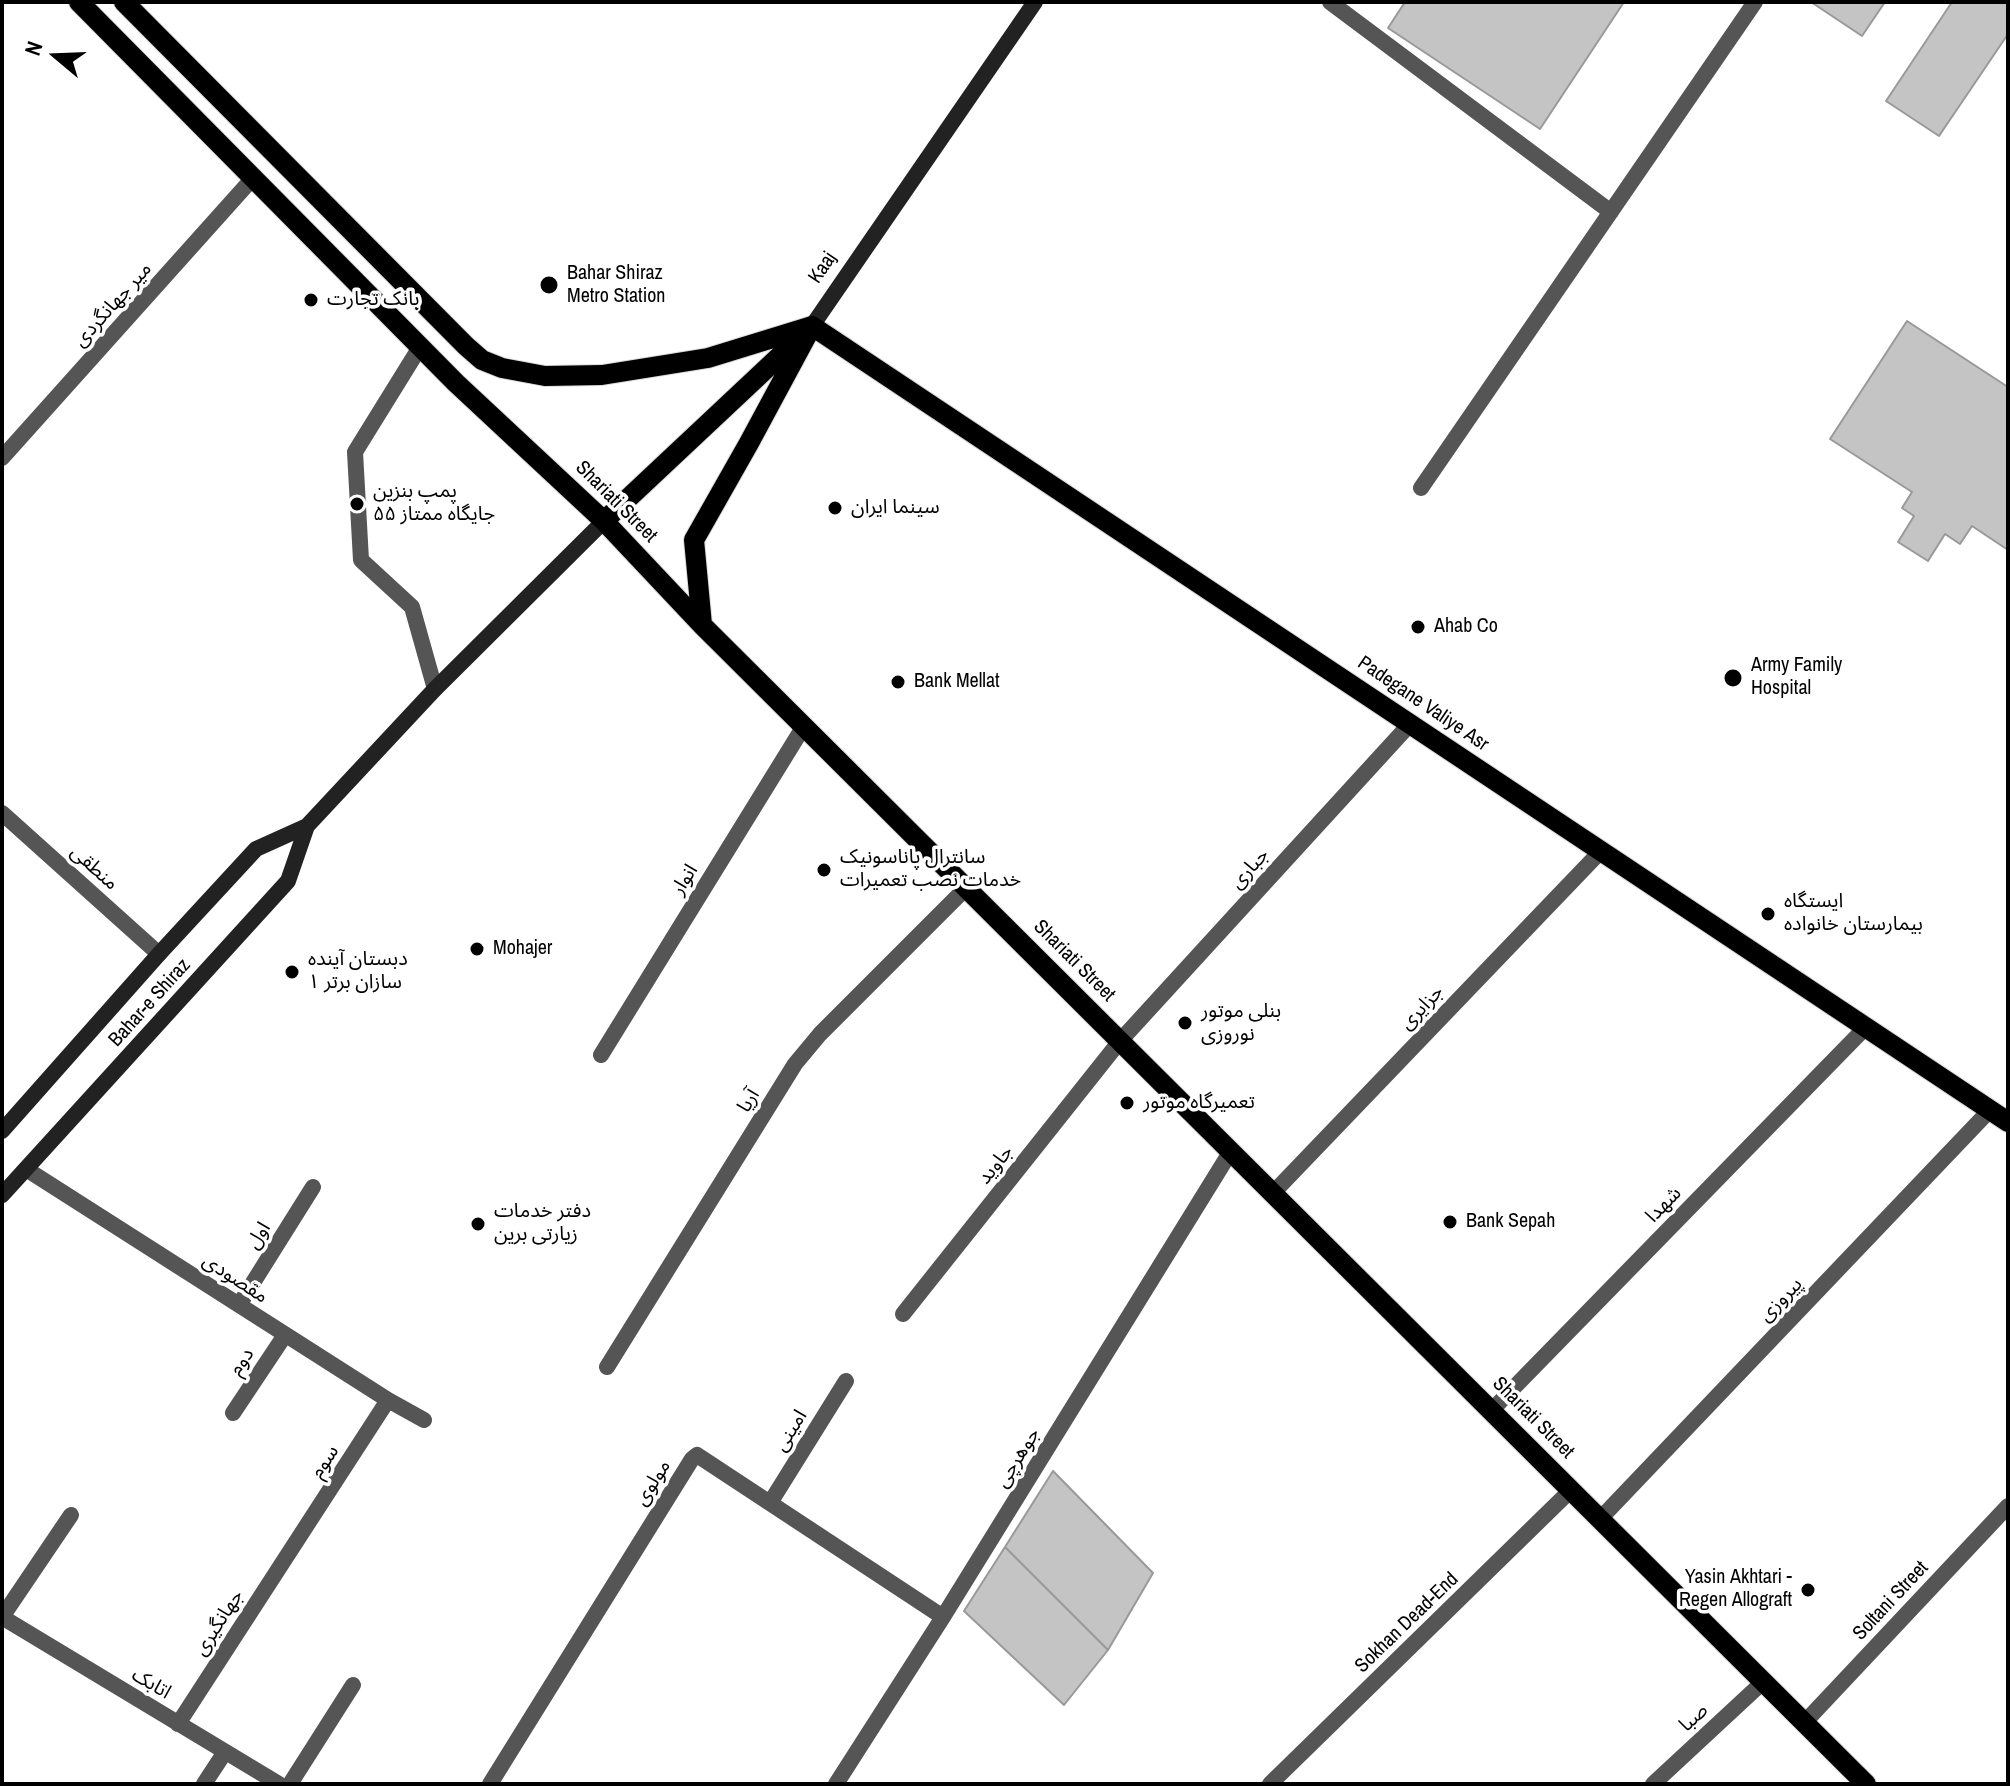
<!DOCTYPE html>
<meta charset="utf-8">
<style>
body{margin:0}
#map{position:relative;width:2010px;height:1786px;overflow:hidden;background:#fff;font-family:"Archivo Narrow",sans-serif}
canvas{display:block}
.frame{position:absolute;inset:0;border:4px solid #000;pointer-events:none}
.north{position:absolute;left:16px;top:16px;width:80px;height:80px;-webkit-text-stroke:6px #fff;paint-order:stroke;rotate:289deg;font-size:22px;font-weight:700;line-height:32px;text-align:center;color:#000}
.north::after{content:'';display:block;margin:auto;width:28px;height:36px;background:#000;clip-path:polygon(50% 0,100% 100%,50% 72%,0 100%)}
</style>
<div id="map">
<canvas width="2010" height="1786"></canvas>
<div class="frame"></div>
<div class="north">N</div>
</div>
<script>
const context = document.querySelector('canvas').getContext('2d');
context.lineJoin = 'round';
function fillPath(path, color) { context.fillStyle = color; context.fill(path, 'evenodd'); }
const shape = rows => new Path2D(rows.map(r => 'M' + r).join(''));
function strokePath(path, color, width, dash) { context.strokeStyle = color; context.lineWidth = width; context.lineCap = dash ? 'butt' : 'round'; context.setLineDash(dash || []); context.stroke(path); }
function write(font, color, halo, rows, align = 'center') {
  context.font = font + ' "Archivo Narrow","Noto Sans Arabic",sans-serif'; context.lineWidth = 7; context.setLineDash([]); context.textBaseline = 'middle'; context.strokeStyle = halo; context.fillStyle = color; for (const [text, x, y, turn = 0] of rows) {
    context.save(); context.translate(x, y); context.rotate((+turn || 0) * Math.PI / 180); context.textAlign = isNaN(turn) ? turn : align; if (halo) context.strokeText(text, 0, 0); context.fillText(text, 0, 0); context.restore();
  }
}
const building = shape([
 [1405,2,1624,2,1540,129,1388,28,1405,2],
 [1811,2,1885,2,1862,36,1811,2],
 [1952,2,2008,2,2008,34,1939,136,1886,101,1952,2],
 [1907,321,2008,387,2008,550,1972,526,1960,544,1945,534,1928,561,1898,542,1914,516,1902,508,1912,492,1830,439,1907,321],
 [1053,1471,1153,1573,1108,1650,1005,1547,1053,1471],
 [1005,1547,1108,1650,1064,1705,964,1611,1005,1547]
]);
fillPath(building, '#c4c4c4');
strokePath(building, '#999', 2);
const primary = shape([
 [79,2,456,383,604,521,702,625,1866,1784],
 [124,2,466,346,482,360,502,368,545,376,602,375,708,358,812,326],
 [812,326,2008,1122],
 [604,521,800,337],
 [702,625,694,540,749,443,812,326]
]);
strokePath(primary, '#dbdbdb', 22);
strokePath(shape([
 [1330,2,1611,212],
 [420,347,355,452,361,560,412,607,435,689],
 [1421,488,1755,2],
 [2,813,159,954]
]), '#555', 16);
strokePath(shape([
 [2,458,253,178],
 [601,1055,804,726],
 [26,1169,388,1400,424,1420],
 [1273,1193,1601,851],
 [239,1305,313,1187],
 [903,1314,1120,1041,1410,724],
 [607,1367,795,1064,820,1034,966,888],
 [1491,1411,1866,1027],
 [233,1413,285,1335],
 [770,1503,846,1381],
 [1600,1519,1990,1110],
 [2,1617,279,1784],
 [2,1617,71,1515],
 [1804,1723,2008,1506],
 [178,1724,388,1400],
 [204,1784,225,1752],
 [290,1784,353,1685],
 [490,1784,692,1459,697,1455,943,1617],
 [836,1784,943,1617,1231,1151],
 [1270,1784,1571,1490],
 [1653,1784,1763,1682]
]), '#555', 16);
strokePath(shape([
 [812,326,1035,2],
 [2,1131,159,954,256,849,307,826,435,689,604,521],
 [2,1195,288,881,307,826]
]), '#222', 16);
strokePath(primary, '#000', 20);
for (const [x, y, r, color] of [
 [549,285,10,"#000"],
 [311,300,8,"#000"],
 [357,504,8,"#000"],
 [835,508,8,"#000"],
 [1418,627,8,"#000"],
 [1733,678,10,"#000"],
 [898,682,8,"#000"],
 [824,870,8,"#000"],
 [1768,914,8,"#000"],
 [477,949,8,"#000"],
 [292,972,8,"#000"],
 [1185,1023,8,"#000"],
 [1127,1103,8,"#000"],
 [1450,1222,8,"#000"],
 [478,1224,8,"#000"],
 [1808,1590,8,"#000"]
]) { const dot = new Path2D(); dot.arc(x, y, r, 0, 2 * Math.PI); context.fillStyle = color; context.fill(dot); strokePath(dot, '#fff', 3); }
write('20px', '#000', '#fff', [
 ["Kaaj",823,268,-56],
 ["میر جهانگردی",113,305,-48],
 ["Shariati Street",616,502,45],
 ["Padegane Valiye Asr",1423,704,34],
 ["منطقی",94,868,42],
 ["جباری",1250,869,-48],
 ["انوار",685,880,-58],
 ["Shariati Street",1074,961,45],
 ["Bahar-e Shiraz",150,1003,-48],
 ["جزایری",1422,1008,-46],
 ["آریا",749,1101,-58],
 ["جاوید",996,1165,-51],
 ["شهدا",1664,1205,-46],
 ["اول",259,1236,-58],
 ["مقصودی",235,1279,33],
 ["پیروزی",1781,1300,-46],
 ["دوم",242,1362,-56],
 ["Shariati Street",1533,1418,45],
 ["امینی",791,1431,-58],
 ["جوهرچی",1018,1458,-58],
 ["سوم",325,1462,-57],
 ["مولوی",653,1483,-58],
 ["Soltani Street",1891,1601,-47],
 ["جهانگیری",219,1623,-57],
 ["Sokhan Dead-End",1407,1623,-44],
 ["اتابک",151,1684,31],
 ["صبا",1694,1718,-43]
]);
write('20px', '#000', '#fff', [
 ["Bahar Shiraz",567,274],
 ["Metro Station",567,297],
 ["بانک تجارت",327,300],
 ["پمپ بنزین",373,492],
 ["جایگاه ممتاز ۵۵",373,515],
 ["سینما ایران",851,508],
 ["Ahab Co",1434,627],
 ["Army Family",1751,666],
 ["Hospital",1751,689],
 ["Bank Mellat",914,682],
 ["سانترال پاناسونیک",840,858],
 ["خدمات نصب تعمیرات",840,881],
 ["ایستگاه",1784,902],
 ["بیمارستان خانواده",1784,925],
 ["Mohajer",493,949],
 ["دبستان آینده",308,960],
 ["سازان برتر ۱",308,983],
 ["بنلی موتور",1201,1012],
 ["نوروزی",1201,1035],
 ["تعمیرگاه موتور",1143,1103],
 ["دفتر خدمات",494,1212],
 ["زیارتی برین",494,1235],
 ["Bank Sepah",1466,1222],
 ["Yasin Akhtari -",1792,1578,"right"],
 ["Regen Allograft",1792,1601,"right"]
], 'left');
</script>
